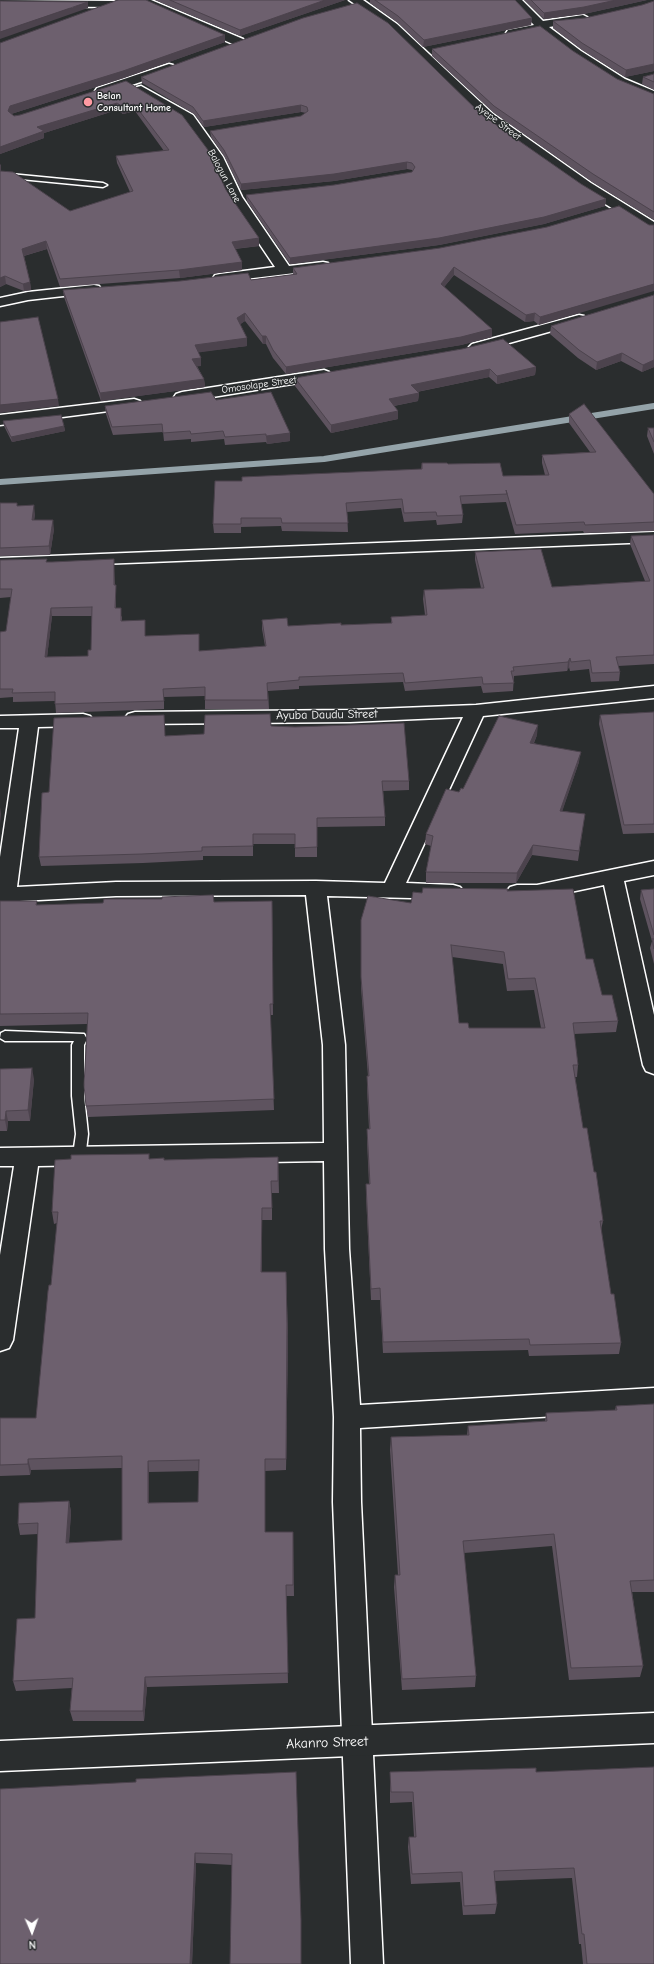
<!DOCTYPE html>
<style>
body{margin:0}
#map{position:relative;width:654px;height:1964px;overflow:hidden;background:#2a2d2e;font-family:"Comic Neue",sans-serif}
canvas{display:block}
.north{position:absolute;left:12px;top:1912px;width:40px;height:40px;-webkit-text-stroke:3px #2a2d2e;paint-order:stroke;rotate:178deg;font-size:11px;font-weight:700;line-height:16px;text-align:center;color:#fff}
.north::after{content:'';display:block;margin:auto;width:14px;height:18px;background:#fff;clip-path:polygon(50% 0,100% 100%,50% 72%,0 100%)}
</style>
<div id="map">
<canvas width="654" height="1964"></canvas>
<div class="north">N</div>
</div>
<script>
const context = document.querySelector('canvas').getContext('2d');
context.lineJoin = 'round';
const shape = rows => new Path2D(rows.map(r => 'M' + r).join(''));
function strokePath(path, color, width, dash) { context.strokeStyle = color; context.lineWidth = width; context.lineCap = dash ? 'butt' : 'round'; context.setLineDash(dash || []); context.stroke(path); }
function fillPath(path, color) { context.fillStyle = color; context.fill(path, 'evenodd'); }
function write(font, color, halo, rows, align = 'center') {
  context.font = font + ' "Comic Neue",sans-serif'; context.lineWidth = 3; context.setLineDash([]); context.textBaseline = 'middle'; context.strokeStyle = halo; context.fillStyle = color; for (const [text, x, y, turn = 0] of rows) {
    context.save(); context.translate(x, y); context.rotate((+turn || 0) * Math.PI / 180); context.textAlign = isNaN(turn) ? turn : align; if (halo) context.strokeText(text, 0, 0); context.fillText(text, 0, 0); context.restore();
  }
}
strokePath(shape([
 [0,482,324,459,654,406]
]), '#94a3a9', 6);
const service = shape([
 [0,173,103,183,107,185,103,187,0,177,0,173],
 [5,1031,84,1034,87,1039,84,1045,84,1096,88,1134,85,1159,80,1160,75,1159,73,1155,76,1134,72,1096,72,1045,74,1041,5,1041,0,1038,1,1033,5,1031]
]);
const minor = shape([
 [0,0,113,1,119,4,113,7,0,6,0,0],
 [135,0,151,0,243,39,245,42,243,45,235,45,137,2,135,0],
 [349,0,363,0,397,24,493,114,591,183,654,222,654,232,649,231,581,189,483,120,389,28,349,0],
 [510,0,522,0,543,21,583,15,587,17,589,19,587,21,549,27,581,51,625,79,654,91,654,100,617,85,573,57,540,31,512,37,508,36,506,33,508,30,534,25,510,0],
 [169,64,173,65,175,68,173,71,105,94,101,95,95,91,97,88,169,64],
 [141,86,193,115,223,157,242,197,289,266,323,262,328,263,330,266,328,269,220,282,215,281,213,278,215,275,220,274,275,267,228,197,210,157,183,121,137,93,135,90,137,87,141,86],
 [94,285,99,286,101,289,99,292,28,300,0,306,0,298,28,292,94,285],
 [579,315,584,316,586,319,584,322,477,352,472,350,469,347,472,344,579,315],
 [324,370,329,372,332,375,329,378,182,402,176,400,174,397,176,394,182,392,324,370],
 [134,399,140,401,142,404,140,407,0,425,0,415,134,399],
 [654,532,654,542,0,568,0,558,654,532],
 [654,686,654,698,483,716,406,883,453,885,460,887,464,892,460,897,453,899,327,896,345,1045,349,1249,360,1405,654,1388,654,1410,360,1428,361,1502,383,1964,351,1964,333,1502,334,1417,325,1249,324,1161,38,1166,13,1340,9,1348,0,1351,0,1255,14,1166,0,1166,0,1148,324,1143,323,1045,306,895,116,896,0,902,0,857,19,728,0,728,0,716,83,714,90,716,93,720,90,724,83,726,38,727,17,887,116,882,316,881,385,883,463,717,350,722,135,724,128,722,125,718,128,714,135,712,350,710,476,705,654,686],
 [654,861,654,875,624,881,654,1015,654,1074,646,1071,643,1065,604,885,537,899,517,899,510,897,506,892,510,887,517,885,537,885,654,861]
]);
const tertiary = shape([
 [654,1713,654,1743,0,1771,0,1741,654,1713]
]);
strokePath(service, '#fff', 3);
strokePath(minor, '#fff', 3);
strokePath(tertiary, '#fff', 3);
fillPath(service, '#2a2d2e');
fillPath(minor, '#2a2d2e');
fillPath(tertiary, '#2a2d2e');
fillPath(shape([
 [155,0,345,0,240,36],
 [370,0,515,0,532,18,531,25,423,47,398,23,370,3],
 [524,0,647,0,584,14,544,19],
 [654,1,654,71,625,77,582,50,553,28,553,21,585,18,642,5],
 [225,35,225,42,124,78,11,114,14,116,20,115,126,81,226,190,259,246,235,249,242,270,180,278,60,287,47,249,24,256,30,282,31,290,24,291,6,284,0,287,1,164,1,171,70,211,130,192,117,163,116,156,164,151,135,111,123,114,117,110,44,133,44,138,0,154,0,43],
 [432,49,573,51,617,79,654,94,654,220,592,182,494,113,432,56],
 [654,74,654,90,642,84,643,77],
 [141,77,482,115,581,184,606,199,605,206,544,224,439,245,290,264,247,201,246,195,334,185,412,172,413,171,412,170,407,169,334,181,241,190,224,156,211,137,210,131,301,116,306,113,301,112,204,127,194,114,142,83],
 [649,225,539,325,534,321,525,322,454,275,444,287,492,337,461,345,286,374,273,358,266,344,263,344,245,321,240,324,247,346,198,352,201,358,201,366,197,366,204,379,205,387,101,401,64,297,63,290,251,280,293,275,293,268],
 [654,295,654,367,642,372,621,361,596,370,578,358,550,334,551,326],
 [462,349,536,367,535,375,497,384,489,377,417,392,419,393,418,401,394,406,398,411,398,419,331,433,295,386,295,378],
 [216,400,290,441,267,444,266,442,225,445,224,439,191,442,191,439,164,441,163,432,113,435,106,414,105,406],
 [569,414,654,494,654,531,584,533,583,531,515,534,506,502,461,504,463,515,462,523,437,525,436,520,404,522,401,508,347,512,348,532,282,531,281,526,241,527,241,533,214,533,213,524,242,481,421,469,422,463,448,464,503,476,545,475,542,463,542,455,590,452,569,423],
 [3,421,64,426,65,431,12,442,4,426],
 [648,428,654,428,654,454,647,436],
 [0,503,18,506,35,514,34,520,54,529,50,555,0,556],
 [654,535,654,664,618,666,620,672,619,681,591,682,589,669,570,671,569,667,567,671,514,676,513,691,483,693,481,686,405,691,403,682,299,686,299,689,268,691,269,709,205,709,205,696,164,697,164,709,56,713,55,701,13,702,13,697,0,698,0,632,6,631,11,597,0,598,0,560,47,562,114,568,115,585,116,585,116,608,122,617,122,621,145,629,145,636,200,651,265,646,262,629,262,620,288,626,341,625,391,623,391,617,425,615,423,599,424,590,481,588,475,560,475,552,552,587,645,581,630,544,631,536],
 [52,616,92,616,91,650,88,656,47,657],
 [654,712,654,833,623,834,599,724,600,715],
 [165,724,165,736,204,734,271,726,409,781,409,790,383,791,385,817,385,826,317,827,317,857,295,857,295,844,253,844,253,856,203,856,203,860,143,863,41,866,39,857,49,792],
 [537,735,534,743,579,762,562,811,585,814,578,861,532,855,516,883,426,883,426,872,431,846,425,844,426,834,459,792],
 [508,889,508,891,586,959,602,995,618,1021,616,1032,574,1034,578,1065,577,1077,575,1077,583,1128,594,1172,603,1221,601,1230,611,1294,621,1343,619,1354,529,1356,528,1350,383,1353,380,1300,371,1300,366,1195,366,1184,369,1184,367,1141,367,1129,369,1129,367,1088,367,1076,368,1076,361,988,361,932,411,903,422,893],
 [452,957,503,964,507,991,534,990,541,1028,469,1028,459,1023],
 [654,889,654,964,650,948,652,941,640,899,641,890],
 [0,901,37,901,37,905,272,901,273,1015,270,1015,274,1110,88,1117,86,1106,87,1024,0,1026],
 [0,1069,34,1079,30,1121,8,1121,7,1131,0,1131],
 [278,1157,279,1193,272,1193,272,1220,262,1220,262,1272,286,1272,288,1336,286,1470,265,1471,265,1532,293,1532,294,1596,286,1596,288,1683,147,1687,144,1721,73,1721,70,1711,72,1688,16,1691,13,1681,35,1618,38,1534,20,1535,18,1524,69,1501,71,1512,69,1543,122,1540,122,1468,31,1470,30,1475,0,1476,0,1420,36,1418,51,1285,57,1223,54,1224,52,1212,149,1159,164,1160],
 [199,1471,198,1502,149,1503,149,1472],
 [654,1404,654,1592,632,1592,643,1666,640,1677,569,1680,552,1546,464,1553,476,1676,475,1687,402,1690,394,1587,395,1575,398,1575,390,1450,391,1437,467,1435,468,1426,545,1421,546,1413,615,1410,616,1406],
 [296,1772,232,1865,196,1863,192,1964,0,1964,136,1782],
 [390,1772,536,1772,654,1964,583,1964,581,1944,579,1944,572,1878,495,1881,497,1904,495,1914,463,1915,460,1882,411,1884,408,1847,409,1837,414,1837,412,1802,390,1803]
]), '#5e535f');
fillPath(shape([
 [325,0,345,0,240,36,240,30],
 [616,0,647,0,584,14,544,19,544,13],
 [88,2,88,8,0,39,0,32],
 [532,18,531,25,423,47,424,40],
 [225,35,225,42,124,78,11,114,8,111,10,106],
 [654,64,654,71,625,77,626,70],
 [117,103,117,110,44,133,44,138,0,154,0,147,37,127],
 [134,104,135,111,123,114,123,107],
 [301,105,301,112,204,127,203,121],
 [407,162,407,169,334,181,241,190,241,184],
 [1,164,1,172,0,172,0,165],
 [606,199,605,206,544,224,439,245,290,264,290,258],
 [259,238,259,246,232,249,232,242],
 [46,241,47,249,23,256,22,249],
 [242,262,242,270,180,278,179,270],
 [454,267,454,275,440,292,441,284],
 [5,276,6,284,0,287,0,278],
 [30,282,31,290,24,291,23,284],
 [654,284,654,291,539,325,540,317],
 [245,313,245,321,238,326,237,318],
 [535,313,534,321,525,322,526,315],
 [492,329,492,337,461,345,286,374,286,367],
 [262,336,266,336,266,344,263,344],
 [247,338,247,346,195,353,195,345],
 [622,353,621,361,596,370,597,362],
 [201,358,201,366,193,367,192,359],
 [654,360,654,367,642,372,643,365],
 [536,367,535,375,497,384,497,376],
 [490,369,489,377,411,393,411,385],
 [204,379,205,387,101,401,100,393],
 [419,393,418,401,388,407,389,399],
 [58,399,59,406,0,413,0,405],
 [398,411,398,419,331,433,331,425],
 [64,426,65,431,12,442,11,437],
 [290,433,290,441,267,444,266,436],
 [34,505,35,514,33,529,32,520],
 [53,520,54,529,50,555,49,546],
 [51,608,52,616,46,666,45,657],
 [570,658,569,667,567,671,568,662],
 [538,725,537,735,529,753,530,743],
 [581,752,579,762,559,821,560,811],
 [0,807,1,814,0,824],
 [533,845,532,855,516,883,517,873],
 [32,1068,34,1079,30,1121,28,1110],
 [6,1111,8,1121,7,1131,5,1120],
 [262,1208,262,1284,261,1272],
 [287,1324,288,1336,286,1470,286,1459],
 [28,1459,31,1470,30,1475,28,1464],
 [148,1461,149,1472,149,1514,148,1503],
 [69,1501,71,1512,68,1554,66,1543],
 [145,1677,147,1687,144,1721,143,1711],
 [195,1853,196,1863,192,1964,190,1964]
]), '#4c434d');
const building = shape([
 [118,0,146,0,225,35,123,71,10,106,8,111,14,116,20,115,126,81,182,115,208,150,226,190,259,238,232,242,242,262,179,270,60,279,46,241,22,249,30,282,23,284,5,276,0,278,0,171,13,172,70,211,133,191,116,156,169,150,134,104,123,107,117,103,37,127,44,131,0,147,0,43,118,0],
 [170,0,325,0,240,30,170,0],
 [375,0,515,0,532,18,424,40,398,16,375,0],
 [531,0,616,0,584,7,544,13,531,0],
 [0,1,88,2,0,32,0,1],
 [654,1,654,64,626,70,582,43,553,21,585,18,642,5,654,1],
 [357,3,388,23,482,115,581,184,606,199,544,217,439,238,290,258,246,195,334,185,412,172,415,167,412,163,407,162,334,174,241,184,224,150,210,131,301,116,308,111,307,107,301,105,203,121,193,107,141,77,303,18,357,3],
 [540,26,573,51,617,79,654,94,654,212,593,174,494,106,432,49,540,26],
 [654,74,654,82,643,77,654,74],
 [619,206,649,225,654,225,654,284,540,317,535,313,526,315,454,267,441,284,492,329,461,337,286,367,273,350,266,336,262,336,245,313,237,318,247,338,195,345,201,358,192,359,204,379,100,393,63,290,180,281,248,273,251,280,297,274,293,268,440,248,547,227,619,206],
 [654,295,654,360,643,365,622,353,597,362,579,350,551,326,654,295],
 [38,317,58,399,0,405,0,322,38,317],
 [503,339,536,367,497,376,490,369,411,385,419,393,389,399,398,411,331,425,295,378,462,349,503,339],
 [211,392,216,400,271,392,290,433,266,436,266,434,225,437,223,431,191,434,190,431,163,433,162,424,112,427,105,406,211,392],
 [584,404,654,494,654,522,585,525,584,522,516,525,506,490,507,494,460,496,463,515,437,516,436,512,404,513,402,499,346,503,348,523,282,523,281,518,241,518,241,524,213,524,215,481,242,481,242,477,422,469,422,463,447,463,448,464,500,463,503,476,549,475,542,455,596,452,569,414,584,404],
 [61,415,64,426,11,437,3,421,61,415],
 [648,428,654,428,654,442,648,428],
 [0,503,17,503,17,506,34,505,32,520,53,520,49,546,0,548,0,503],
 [654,535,654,655,616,657,620,672,592,673,590,660,571,662,570,658,568,662,513,667,514,671,511,671,514,683,483,684,482,677,405,683,403,673,299,677,299,680,267,683,268,700,205,700,205,687,163,689,164,701,55,704,55,692,12,693,13,689,0,689,0,632,6,631,12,589,0,589,0,560,47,559,46,562,52,562,114,559,114,585,116,585,115,608,121,608,121,621,145,620,145,636,199,634,199,651,266,646,262,620,287,618,288,626,341,623,341,625,392,623,391,617,427,615,424,590,484,588,475,552,541,549,552,587,650,581,631,536,654,535],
 [92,607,91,650,88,650,88,656,45,657,51,608,92,607],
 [654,712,654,824,624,825,600,715,654,712],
 [270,714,271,726,295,727,404,723,409,781,382,781,385,817,317,818,317,847,295,848,295,834,253,834,253,846,202,847,202,851,142,854,39,857,42,793,49,792,54,718,164,715,165,736,204,734,205,715,270,714],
 [499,716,538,725,530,743,581,752,560,811,585,814,579,851,533,845,517,873,426,872,433,836,426,834,446,789,459,792,461,788,463,789,499,716],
 [423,888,508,889,507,891,573,889,586,959,593,959,602,995,612,995,618,1021,573,1023,578,1065,573,1065,583,1128,587,1128,594,1172,596,1172,603,1221,600,1221,611,1294,614,1294,621,1343,530,1345,529,1339,383,1342,380,1288,371,1289,366,1184,370,1184,367,1129,370,1129,367,1076,369,1076,361,977,361,920,368,896,411,903,413,892,422,893,423,888],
 [451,945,504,952,508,979,535,978,545,1028,469,1028,468,1023,459,1023,451,945],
 [654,889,654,935,641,890,654,889],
 [213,895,214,902,272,901,273,1004,270,1004,274,1099,86,1106,84,1085,88,1013,0,1014,0,901,37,901,36,905,103,903,104,899,162,899,162,897,213,895],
 [652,939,654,939,654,949,652,939],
 [32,1068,28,1110,6,1111,5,1120,0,1120,0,1069,32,1068],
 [149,1154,149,1159,164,1158,164,1160,278,1157,278,1181,271,1181,272,1208,262,1208,261,1272,286,1272,287,1324,286,1459,265,1459,265,1532,293,1532,293,1585,286,1585,288,1673,145,1677,143,1711,70,1711,73,1678,13,1681,17,1619,35,1618,38,1523,18,1524,19,1503,69,1501,66,1543,122,1540,122,1456,28,1459,28,1464,0,1465,0,1418,36,1418,48,1291,49,1285,51,1285,58,1212,52,1212,55,1160,71,1159,71,1155,149,1154],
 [199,1460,198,1502,148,1503,148,1461,199,1460],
 [654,1404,654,1580,630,1581,643,1666,571,1668,554,1534,463,1541,476,1676,402,1679,395,1575,400,1575,391,1437,469,1435,468,1426,547,1421,546,1413,617,1410,616,1406,654,1404],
 [654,1767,654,1964,587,1964,584,1934,582,1934,574,1868,494,1871,497,1904,464,1906,462,1872,412,1874,409,1837,416,1837,413,1792,391,1792,390,1772,536,1768,536,1772,654,1767],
 [296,1772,301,1920,301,1964,230,1964,232,1854,195,1853,190,1964,0,1964,0,1789,136,1782,136,1779,296,1772]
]);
fillPath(building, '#6d606e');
strokePath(building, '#4c434d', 1);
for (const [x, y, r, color] of [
 [88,102,5,"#ff9aa2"]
]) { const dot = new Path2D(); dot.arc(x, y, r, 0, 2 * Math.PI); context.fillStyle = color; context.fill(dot); strokePath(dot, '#2a2d2e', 1.5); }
write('bold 10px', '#fff', '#2a2d2e', [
 ["Belan",97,96],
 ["Consultant Home",97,108]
], 'left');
write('10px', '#fff', '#2a2d2e', [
 ["Ayepe Street",498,122,37],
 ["Balogun Lane",224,176,62],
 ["Omosolape Street",259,385,-8]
]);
write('12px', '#fff', '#2a2d2e', [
 ["Ayuba Daudu Street",327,715,-1]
]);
write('14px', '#fff', '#2a2d2e', [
 ["Akanro Street",327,1743,-2]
]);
</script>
